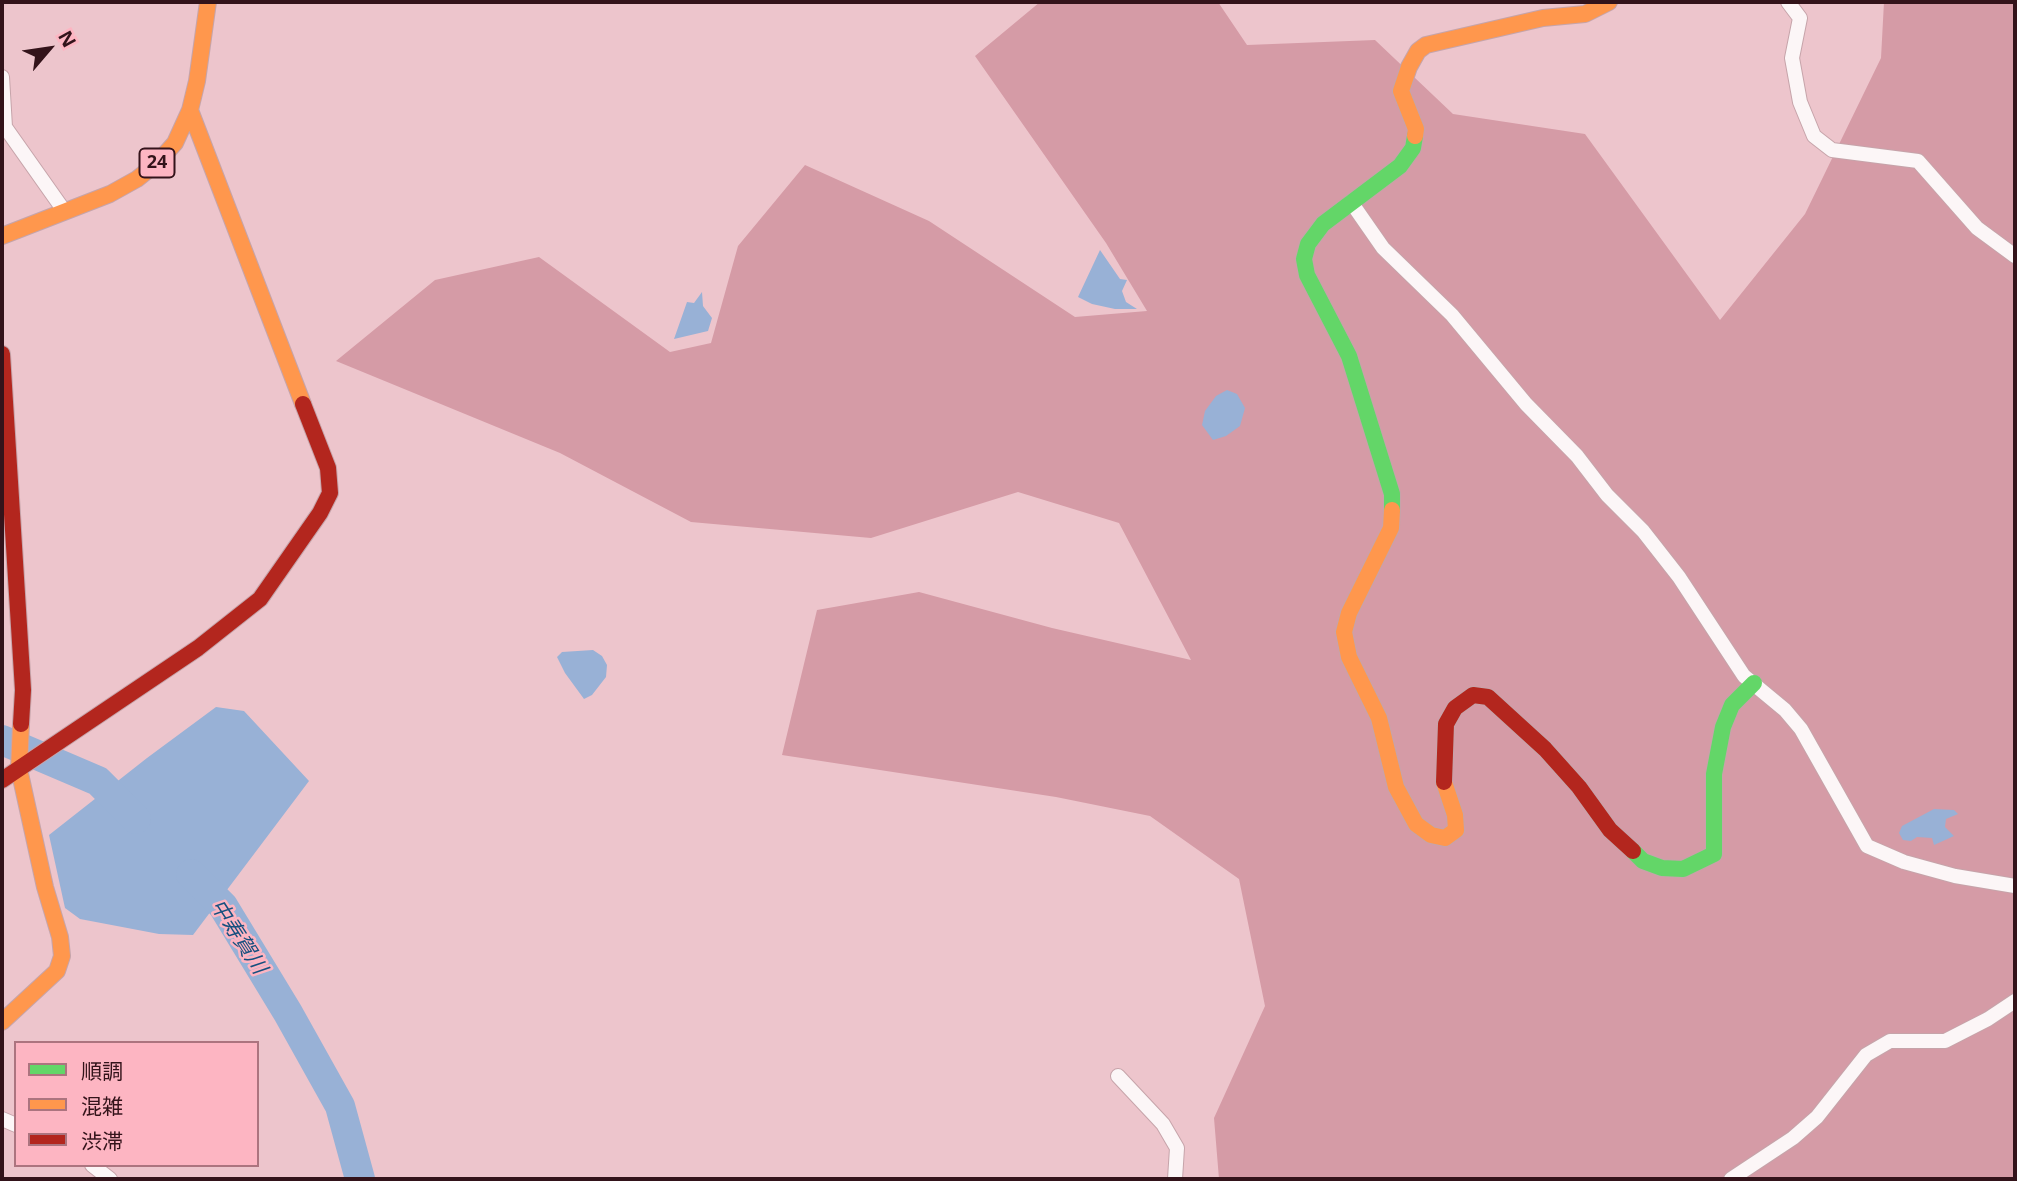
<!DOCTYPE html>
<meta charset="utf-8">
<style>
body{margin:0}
#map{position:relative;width:2017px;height:1181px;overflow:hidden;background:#edc5cc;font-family:"Noto Sans","Noto Sans JP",sans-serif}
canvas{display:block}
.frame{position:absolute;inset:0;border:4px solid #33131a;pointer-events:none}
.legend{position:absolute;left:14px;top:1041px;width:245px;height:126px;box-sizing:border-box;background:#fdb5c2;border:2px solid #ac747f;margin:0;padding:9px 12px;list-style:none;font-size:21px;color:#33131a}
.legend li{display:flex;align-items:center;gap:14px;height:35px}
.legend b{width:35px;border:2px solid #ac747f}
.north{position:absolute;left:14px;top:14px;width:70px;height:70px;-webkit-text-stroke:5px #fdb5c2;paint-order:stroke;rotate:61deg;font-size:19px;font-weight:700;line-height:28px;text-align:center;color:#33131a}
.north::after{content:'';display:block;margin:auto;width:24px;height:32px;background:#33131a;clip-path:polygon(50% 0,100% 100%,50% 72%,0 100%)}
</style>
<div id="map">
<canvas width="2017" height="1181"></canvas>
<div class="frame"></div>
<ul class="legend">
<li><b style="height:9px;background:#63d668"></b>順調</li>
<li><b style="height:9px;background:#ff974d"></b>混雑</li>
<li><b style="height:9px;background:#b3261e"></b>渋滞</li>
</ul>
<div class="north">N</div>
</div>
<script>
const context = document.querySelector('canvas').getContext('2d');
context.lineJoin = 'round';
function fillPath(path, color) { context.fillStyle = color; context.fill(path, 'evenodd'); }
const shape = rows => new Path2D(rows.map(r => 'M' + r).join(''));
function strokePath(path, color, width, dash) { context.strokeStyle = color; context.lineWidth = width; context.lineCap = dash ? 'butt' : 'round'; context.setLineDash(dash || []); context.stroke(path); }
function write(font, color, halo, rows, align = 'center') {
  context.font = font + ' "Noto Sans","Noto Sans JP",sans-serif'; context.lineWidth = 5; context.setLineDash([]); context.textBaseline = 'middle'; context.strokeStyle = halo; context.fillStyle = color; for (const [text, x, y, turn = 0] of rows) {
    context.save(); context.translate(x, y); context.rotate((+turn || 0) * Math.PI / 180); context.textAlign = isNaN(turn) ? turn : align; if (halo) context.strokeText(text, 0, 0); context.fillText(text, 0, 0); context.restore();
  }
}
fillPath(shape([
 [1040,2,1218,2,1247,45,1375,40,1453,114,1585,134,1720,320,1805,214,1881,58,1884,2,2015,2,2015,1179,1219,1179,1214,1118,1265,1006,1239,879,1150,816,1056,797,782,755,817,610,919,592,1052,628,1191,660,1119,523,1018,492,871,538,691,522,560,453,336,361,435,280,539,257,670,352,711,343,738,246,805,165,929,221,1075,317,1147,311,1106,243,975,56]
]), '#d59ba6');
fillPath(shape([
 [1100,250,1120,279,1127,280,1122,291,1126,302,1137,309,1115,309,1092,304,1078,297],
 [702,292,703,306,712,318,708,331,674,339,687,302,694,303],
 [1227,390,1237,394,1245,408,1240,426,1226,436,1213,440,1202,425,1205,411,1216,396],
 [593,650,602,656,607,665,606,677,592,695,584,699,565,673,557,657,562,652],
 [216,707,244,711,309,781,193,935,159,934,80,919,65,908,49,835,147,758],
 [1934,809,1954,810,1958,814,1946,819,1945,827,1954,836,1934,845,1932,838,1917,837,1911,841,1903,840,1899,833,1902,826]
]), '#98b1d6');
strokePath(shape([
 [2,740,98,781,136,819],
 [191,874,223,906,288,1013,340,1106,360,1179]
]), '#98b1d6', 30);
const street = shape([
 [1788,2,1800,18,1792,58,1800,102,1814,136,1832,150,1918,161,1977,228,2015,256],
 [2,77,5,127,65,212],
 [1351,202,1383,248,1452,315,1526,404,1577,456,1607,495,1643,531,1679,577,1744,676,1785,710,1801,729,1867,846,1904,862,1955,876,2015,886],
 [1118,1076,1163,1124,1177,1148,1175,1179],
 [2,1119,16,1125],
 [92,1165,110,1179],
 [1731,1179,1793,1138,1817,1117,1866,1055,1890,1041,1945,1041,1988,1019,2015,1001]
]);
const fast = shape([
 [1392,510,1392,494,1349,356,1307,275,1304,259,1308,244,1323,224,1400,166,1413,148,1415,136],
 [1633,851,1643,861,1662,868,1683,869,1714,854,1714,774,1723,727,1732,705,1754,683]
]);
const slow = shape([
 [190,110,303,404],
 [1415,136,1416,129,1401,91,1409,67,1418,51,1426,45,1543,18,1585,14,1609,2],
 [2,236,110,194,137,179,157,163,175,143,190,110,197,81,208,2],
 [1392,510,1391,528,1349,613,1344,632,1349,657,1379,718,1396,787,1416,824,1431,835,1445,838,1456,830,1455,815,1444,782],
 [2,1022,57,971,62,956,60,937,45,887,19,769,21,724]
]);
const jam = shape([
 [2,354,23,690,21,724],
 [2,780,198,648,260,599,320,513,330,493,328,468,303,404],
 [1444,782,1446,724,1455,708,1473,695,1488,697,1545,749,1579,787,1610,830,1633,851]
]);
strokePath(street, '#c6a4aa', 16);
strokePath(fast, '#c6a4aa', 18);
strokePath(slow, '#c6a4aa', 18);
strokePath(jam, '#c6a4aa', 18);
strokePath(street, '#fcf6f7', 14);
strokePath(fast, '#63d668', 16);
strokePath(slow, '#ff974d', 16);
strokePath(jam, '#b3261e', 16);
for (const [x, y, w] of [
 [157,163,35]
]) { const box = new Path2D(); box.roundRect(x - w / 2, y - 14.5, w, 29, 5); context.fillStyle = '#fdb5c2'; context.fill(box); strokePath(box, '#33131a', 2); }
write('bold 18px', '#33131a', null, [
 ["24",157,163]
]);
write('italic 21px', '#15507f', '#fdb5c2', [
 ["中寿賀川",238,937,57]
]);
</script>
